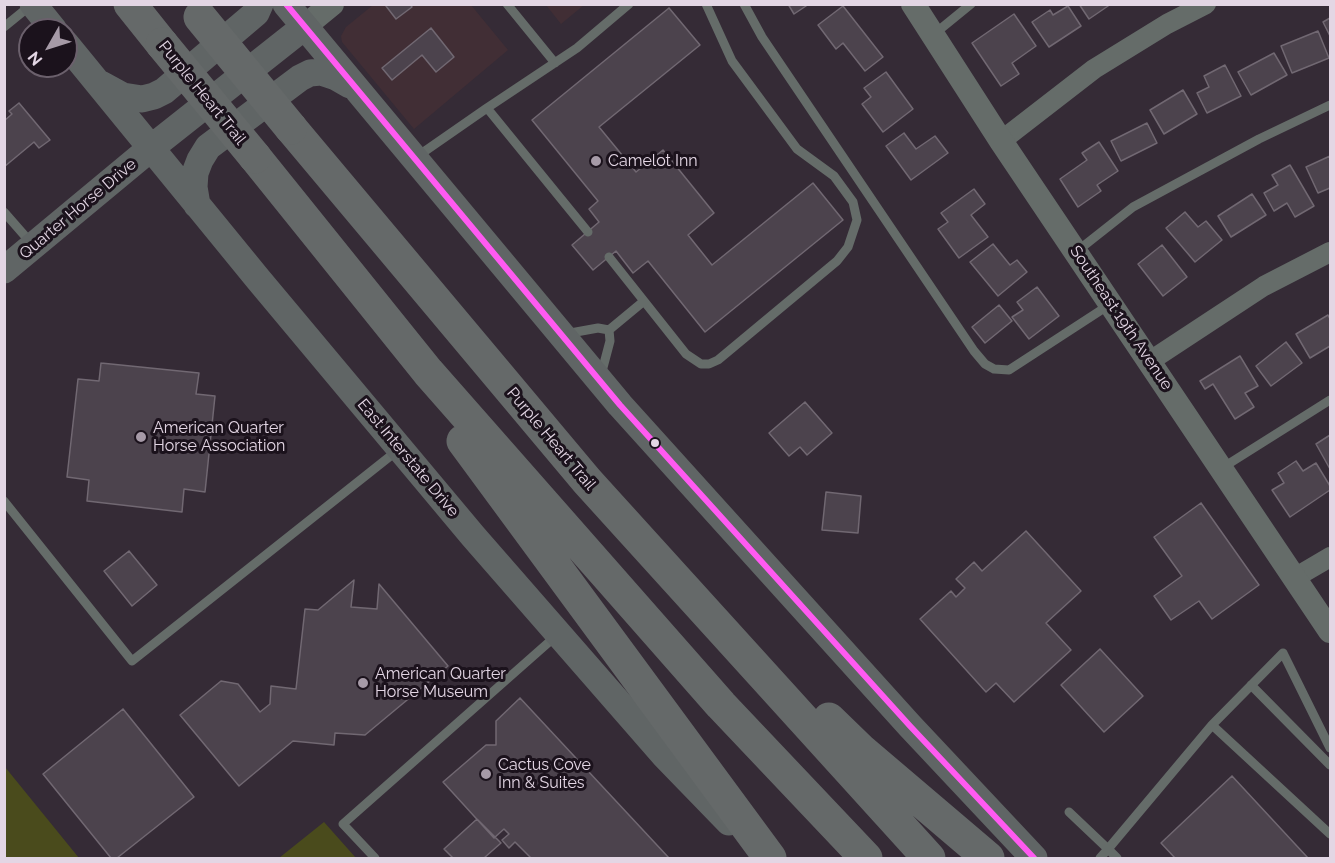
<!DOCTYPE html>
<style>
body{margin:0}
#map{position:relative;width:1335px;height:863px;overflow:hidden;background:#352b36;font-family:Raleway,sans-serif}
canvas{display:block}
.frame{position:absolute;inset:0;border:6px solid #e3d6e4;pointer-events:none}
.north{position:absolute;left:18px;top:18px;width:60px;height:60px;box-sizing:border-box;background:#1b121c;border:2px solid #6b606c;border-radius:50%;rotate:231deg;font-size:16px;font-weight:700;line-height:24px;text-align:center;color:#e3d6e4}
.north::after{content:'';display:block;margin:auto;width:21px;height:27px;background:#a69aa7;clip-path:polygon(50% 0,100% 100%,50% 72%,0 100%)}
</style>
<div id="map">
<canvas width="1335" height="863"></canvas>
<div class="frame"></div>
<div class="north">N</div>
</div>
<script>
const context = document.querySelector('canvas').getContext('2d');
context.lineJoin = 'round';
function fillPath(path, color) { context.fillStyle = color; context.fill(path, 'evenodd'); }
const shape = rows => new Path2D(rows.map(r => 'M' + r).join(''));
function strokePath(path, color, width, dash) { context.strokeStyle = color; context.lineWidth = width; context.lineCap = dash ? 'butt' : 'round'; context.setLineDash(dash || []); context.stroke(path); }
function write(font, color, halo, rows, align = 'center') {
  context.font = font + ' Raleway,sans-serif'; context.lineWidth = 6; context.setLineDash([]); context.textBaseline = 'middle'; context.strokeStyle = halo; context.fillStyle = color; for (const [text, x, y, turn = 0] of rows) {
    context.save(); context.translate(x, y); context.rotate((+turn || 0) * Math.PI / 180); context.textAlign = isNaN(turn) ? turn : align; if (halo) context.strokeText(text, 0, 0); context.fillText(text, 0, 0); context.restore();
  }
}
fillPath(shape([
 [373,5,471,5,508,50,414,129,342,42,341,36,346,27],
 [546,5,584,5,561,24]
]), '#412e35');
fillPath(shape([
 [4,767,5,767,79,858,5,858],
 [324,822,356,858,279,858]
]), '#4a4b1c');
const building = shape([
 [388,4,410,4,412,7,396,19,386,6,388,4],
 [788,4,809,4,794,14,788,4],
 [1079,4,1111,4,1089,19,1079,4],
 [843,6,883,57,865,71,843,43,836,49,818,25,843,6],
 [1068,6,1081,26,1049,47,1032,22,1050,10,1053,15,1068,6],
 [669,8,700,45,599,127,636,172,663,150,714,213,688,235,712,265,813,183,843,220,705,332,648,261,633,273,616,251,593,270,572,245,599,222,589,209,598,201,532,120,669,8],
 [1014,14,1036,46,1012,63,1019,74,1001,86,972,43,1014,14],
 [1330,18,1330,36,1323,22,1330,18],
 [431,28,454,57,436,72,422,55,392,80,382,68,431,28],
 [1318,31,1329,58,1292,73,1281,46,1318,31],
 [1274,53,1287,75,1251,95,1238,72,1274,53],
 [1225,65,1241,96,1207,113,1197,93,1209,87,1204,76,1225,65],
 [886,72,913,109,883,132,862,104,871,97,864,88,886,72],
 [1183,90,1197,114,1164,134,1150,110,1183,90],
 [19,103,50,140,39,148,34,142,4,167,4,121,12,114,9,111,19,103],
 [1147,123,1157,143,1121,161,1111,141,1147,123],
 [904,133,916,149,935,136,948,153,911,180,886,146,904,133],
 [1099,142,1118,171,1097,185,1101,191,1078,207,1060,179,1087,160,1082,153,1099,142],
 [1330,156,1330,188,1318,193,1306,167,1330,156],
 [1290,165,1314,206,1295,217,1287,203,1274,211,1264,193,1278,185,1272,175,1290,165],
 [974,189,985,204,971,215,988,237,959,258,938,229,948,222,941,213,974,189],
 [1252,194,1266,215,1231,237,1218,216,1252,194],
 [1185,212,1198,227,1206,221,1222,240,1195,262,1166,228,1185,212],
 [993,244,1010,265,1017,260,1027,272,998,296,970,262,993,244],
 [1162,245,1187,277,1163,296,1138,264,1162,245],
 [1037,287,1059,316,1029,339,1012,317,1023,310,1017,302,1037,287],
 [999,305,1012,321,985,343,972,327,999,305],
 [1328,315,1330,319,1330,346,1310,358,1296,334,1328,315],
 [1286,342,1302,363,1271,386,1256,366,1286,342],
 [1240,356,1258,386,1245,393,1254,407,1235,419,1213,384,1205,389,1200,381,1240,356],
 [101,363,199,373,196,394,215,396,205,492,184,489,182,512,87,501,89,480,67,477,78,379,99,381,101,363],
 [805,402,832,433,807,455,800,447,789,456,769,433,805,402],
 [1330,435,1330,469,1316,444,1330,435],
 [1296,461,1303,471,1316,463,1330,486,1330,490,1290,517,1272,490,1284,483,1278,473,1296,461],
 [826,492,861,496,858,533,822,530,826,492],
 [1201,503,1259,585,1212,619,1199,601,1171,620,1154,596,1182,576,1154,537,1201,503],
 [1026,531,1081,591,1046,623,1071,650,1014,702,996,683,986,692,920,619,951,591,956,597,965,588,956,579,974,562,982,571,1026,531],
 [129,551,157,585,132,606,104,571,129,551],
 [354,580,351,607,377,609,379,584,448,666,365,735,335,733,334,745,293,741,239,786,180,715,221,681,238,684,260,712,270,704,271,686,296,689,305,609,318,610,354,580],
 [1100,649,1143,696,1104,732,1061,685,1100,649],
 [520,698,669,858,531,858,515,842,509,848,502,840,509,834,504,829,494,838,443,782,486,745,496,745,496,721,520,698],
 [123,709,194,797,117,858,111,858,43,774,123,709],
 [1232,776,1308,858,1175,858,1161,843,1232,776],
 [477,819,501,843,484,858,453,858,444,849,477,819]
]);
fillPath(building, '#4c434d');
strokePath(building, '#716872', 1.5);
strokePath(shape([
 [507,4,555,63],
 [744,4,762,37,974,351,985,364,994,369,1009,370,1109,305],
 [4,27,31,5],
 [933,35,971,4],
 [415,158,487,108],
 [4,212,32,244],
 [588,232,487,108,577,48,629,4],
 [1076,252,1133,207,1259,139,1330,105],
 [609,257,686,354,701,364,709,364,718,360,837,261,848,247,857,220,853,202,834,176,797,149,732,61,706,4],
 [609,330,644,301],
 [565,334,598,328,609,330,610,341,601,375],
 [1222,468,1330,400],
 [4,501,132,661,398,450],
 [1251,685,1330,765],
 [1212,725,1330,834],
 [1069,812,1108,849,1100,858],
 [375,858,343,824,557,635],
 [1117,858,1108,849,1212,725,1283,653,1330,748]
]), '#656c69', 9);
strokePath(shape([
 [1001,141,1094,69,1167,24,1206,4],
 [1150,361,1264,286,1330,252],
 [1296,577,1330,557]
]), '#656c69', 20);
strokePath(shape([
 [913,4,1001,141,1330,631],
 [304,27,332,4]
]), '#656c69', 24);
strokePath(shape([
 [33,4,54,30],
 [286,4,620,405,910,726,1034,858],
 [66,44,258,279,473,536,665,756,729,822],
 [101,84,123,96,142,99,154,96,164,91,256,13,260,4],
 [197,205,194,187,195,173,200,160,208,147,300,78,310,73,321,72,336,77,350,85],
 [4,270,151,148,304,27]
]), '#606565', 27);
strokePath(shape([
 [130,4,162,44],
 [291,128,587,481,929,858],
 [255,157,428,372,721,705,866,858],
 [463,441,770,858],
 [829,719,861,750,988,858]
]), '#656969', 33);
strokePath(shape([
 [200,17,291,128],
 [162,44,255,157]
]), '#656969', 33);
strokePath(shape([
 [286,4,620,405,910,726,1034,858]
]), '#ff5af1', 6);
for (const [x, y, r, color] of [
 [596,161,6,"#a69aa7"],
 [141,437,6,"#a69aa7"],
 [655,443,5,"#e3d6e4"],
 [363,683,6,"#a69aa7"],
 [486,774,6,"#a69aa7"]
]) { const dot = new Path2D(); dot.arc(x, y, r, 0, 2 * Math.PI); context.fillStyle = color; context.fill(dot); strokePath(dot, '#1b121c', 2); }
write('16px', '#e3d6e4', '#1b121c', [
 ["Purple Heart Trail",202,93,51],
 ["Quarter Horse Drive",78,209,-40],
 ["Southeast 19th Avenue",1121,318,56],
 ["Purple Heart Trail",551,439,50],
 ["East Interstate Drive",408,458,50]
]);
write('16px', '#e3d6e4', '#1b121c', [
 ["Camelot Inn",608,161],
 ["American Quarter",153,428],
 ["Horse Association",153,446],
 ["American Quarter",375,674],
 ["Horse Museum",375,692],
 ["Cactus Cove",498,765],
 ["Inn & Suites",498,783]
], 'left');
</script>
